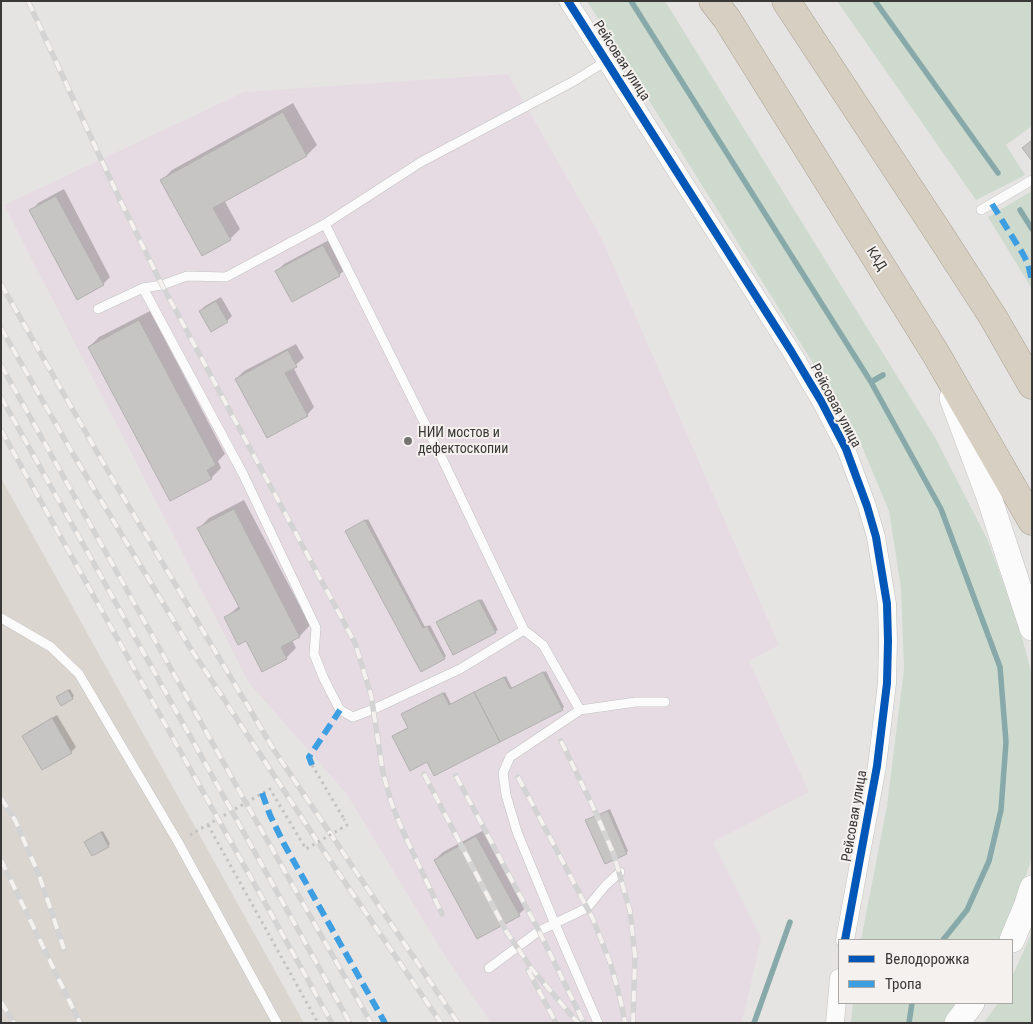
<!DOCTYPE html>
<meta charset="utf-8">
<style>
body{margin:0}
#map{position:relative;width:1033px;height:1024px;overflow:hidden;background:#e6e4e2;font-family:"Roboto Condensed",sans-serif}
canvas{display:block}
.frame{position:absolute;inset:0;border:2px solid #393837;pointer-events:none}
.legend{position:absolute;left:838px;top:939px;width:175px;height:65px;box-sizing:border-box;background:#f4f1ee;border:1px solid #a9a7a5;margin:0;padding:6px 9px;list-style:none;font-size:15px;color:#393837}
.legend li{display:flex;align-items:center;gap:10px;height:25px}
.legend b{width:25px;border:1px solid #a9a7a5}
</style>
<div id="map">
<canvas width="1033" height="1024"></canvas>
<div class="frame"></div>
<ul class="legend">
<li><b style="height:6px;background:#0057b8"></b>Велодорожка</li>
<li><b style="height:6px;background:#3e9ee2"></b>Тропа</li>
</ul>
</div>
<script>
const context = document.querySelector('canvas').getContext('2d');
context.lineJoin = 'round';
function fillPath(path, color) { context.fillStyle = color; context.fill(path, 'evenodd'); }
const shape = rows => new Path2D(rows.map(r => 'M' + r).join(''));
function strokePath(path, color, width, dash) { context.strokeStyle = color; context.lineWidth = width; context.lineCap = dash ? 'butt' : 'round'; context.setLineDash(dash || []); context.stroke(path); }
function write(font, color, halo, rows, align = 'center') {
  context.font = font + ' "Roboto Condensed",sans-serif'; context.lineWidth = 4; context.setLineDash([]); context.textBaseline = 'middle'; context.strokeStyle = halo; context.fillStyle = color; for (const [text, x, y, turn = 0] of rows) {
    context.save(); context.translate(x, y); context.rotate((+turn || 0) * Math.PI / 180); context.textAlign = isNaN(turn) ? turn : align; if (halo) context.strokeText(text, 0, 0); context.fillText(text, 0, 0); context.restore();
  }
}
fillPath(shape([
 [1,478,304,1023,1,1023]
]), '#dbd5d0');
fillPath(shape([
 [508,74,601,237,779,645,749,661,809,792,713,842,761,938,747,1002,741,1023,491,1023,445,956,346,793,249,683,4,205,244,92]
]), '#e7dbe3');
fillPath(shape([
 [587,1,665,1,936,439,988,541,1019,626,1032,675,1032,854,1030,864,1001,940,861,940,887,806,904,669,901,588,889,511,856,432],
 [837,1,1032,1,1032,126,1006,145,1025,175,976,200],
 [1032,191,1032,289,988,217],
 [1032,932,1032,1023,984,1023,998,1003,1012,1003,1012,977],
 [853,1003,961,1003,944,1023,851,1023]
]), '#cddacd');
fillPath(shape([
 [293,103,317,145,307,155,224,200,240,229,230,239,162,180,172,170],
 [64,189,110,277,103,284,31,211,38,203],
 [331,239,347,268,339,275,277,271,284,264],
 [221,297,232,316,227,321,200,311,205,306],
 [150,311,225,454,218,461,221,468,211,478,171,499,89,347,99,337],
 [296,344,304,358,293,367,314,407,307,415,236,379,244,371],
 [244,500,310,625,300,636,292,640,296,648,286,658,246,639,225,618,239,606,199,528,209,518],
 [368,519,425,627,430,625,446,656,444,658,349,529],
 [482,599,498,630,453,653,439,620],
 [546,671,564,707,562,709,427,761,395,734,409,727,405,713,445,692,451,704,506,676,512,688],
 [70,689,74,696,72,698,59,696],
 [57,715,76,747,71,752,24,736,29,731],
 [610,809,628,851,626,853,589,819],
 [484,830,527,907,519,914,435,860,443,852],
 [103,831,110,844,108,846,85,842]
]), '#0003');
strokePath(shape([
 [631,1,871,382,941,509,1000,667,1006,742,1001,810,989,861,967,910,943,940],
 [875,1,998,173],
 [1020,210,1032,229],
 [871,382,883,375],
 [754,1023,790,922],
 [909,1023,912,1003]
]), '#88a9aa', 5.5);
const building = shape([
 [283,112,307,156,213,208,231,240,202,256,160,180,283,112],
 [1032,140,1032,161,1022,148,1032,140],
 [56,196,104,285,77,300,29,210,56,196],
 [323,245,340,276,292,302,275,271,323,245],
 [216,301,228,322,211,332,199,311,216,301],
 [139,320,216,465,207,470,212,479,170,501,88,347,139,320],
 [288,350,297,367,285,373,308,416,267,438,235,379,288,350],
 [234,509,300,637,281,647,287,659,262,672,246,641,238,645,224,617,240,609,197,528,234,509],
 [365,520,423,628,427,626,445,659,421,672,345,531,365,520],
 [479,600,496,633,453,655,436,622,479,600],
 [543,672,563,710,500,742,474,692,504,677,510,689,543,672],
 [68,690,73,699,61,706,56,697,68,690],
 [474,692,500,742,434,776,427,762,410,771,392,736,408,728,401,714,443,693,449,705,474,692],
 [52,718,72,753,42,770,22,736,52,718],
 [608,811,627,854,605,864,585,820,608,811],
 [101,832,109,847,92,856,84,842,101,832],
 [476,836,520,916,477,939,434,860,476,836]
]);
fillPath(building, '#c6c5c3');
strokePath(building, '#b2b1af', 1);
const service = shape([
 [981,210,1032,180],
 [143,288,243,474,316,628,314,654,324,679,340,710,353,717,374,709,460,669,524,630,438,450,325,224],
 [98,309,143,288,162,285,187,276,226,277,325,224,421,162,574,81,606,61],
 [1,618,51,647,79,674,178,842,277,1023],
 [524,630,543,645,580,710,636,702,665,702],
 [580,710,510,757,503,773,506,795,517,832,555,924,598,1023],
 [489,968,539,931,587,908,605,886,620,872]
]);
const minor = shape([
 [568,1,791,351,821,401,846,449,867,506,876,537,887,604,888,641,887,683,877,766,845,940],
 [835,1023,839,978]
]);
const secondary = shape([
 [952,398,989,497,1032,628],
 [1012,940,1026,907,1032,888],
 [957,1023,972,1003]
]);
const motorway = shape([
 [713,1,727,19,936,354,1032,521],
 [786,1,942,238,993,317,1032,385]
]);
strokePath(service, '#c1c0bf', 10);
strokePath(minor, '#c1c0bf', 19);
strokePath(secondary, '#c1c0bf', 26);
strokePath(motorway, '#a79f91', 29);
strokePath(shape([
 [312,765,344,819],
 [208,825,318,1023],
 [190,835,270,789,303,844]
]), '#c3c3c2', 3, [2.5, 4]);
strokePath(service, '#fbfbfb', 9);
strokePath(minor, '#fbfbfb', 18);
strokePath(secondary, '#fbfbfb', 25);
strokePath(motorway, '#d7d0c2', 28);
const rail = shape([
 [28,1,120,200,162,285,355,643,371,695,383,773,392,805,405,836,442,914],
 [1,284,109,473,274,750,458,1023],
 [1,328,73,454,189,646,325,853,441,1023],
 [1,365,246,803,371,1023],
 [1,397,350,1023],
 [1,430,332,1023],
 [561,741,595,811,614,855,630,911,635,956,633,1023],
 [424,774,506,931,532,969,578,1023],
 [456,776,539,931,584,1023],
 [518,777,593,919,611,965,621,1002,625,1023],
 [1,798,15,820,39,875,64,949],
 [1,860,80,1023],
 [528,970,556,1023],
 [1,1002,14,1023]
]);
strokePath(rail, '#d3d3d3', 5.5);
strokePath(rail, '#f4f1ee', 4, [11]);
strokePath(shape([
 [303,844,306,849,347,825,344,819]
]), '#c3c3c2', 3, [2.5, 4]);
strokePath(shape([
 [992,204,1023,254,1028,264,1032,281],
 [312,765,309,757,340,710],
 [262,793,270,815,284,844,385,1023]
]), '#3e9ee2', 6, [12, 6]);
strokePath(shape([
 [568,1,791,351,821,401,846,449,867,506,876,537,887,604,888,641,887,683,877,766,845,940]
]), '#0057b8', 8);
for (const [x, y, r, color] of [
 [408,441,5,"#767473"]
]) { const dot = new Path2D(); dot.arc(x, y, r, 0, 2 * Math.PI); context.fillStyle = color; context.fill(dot); strokePath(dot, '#f4f1ee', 2); }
write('14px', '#393837', '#f4f1ee', [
 ["Рейсовая улица",621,61,57],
 ["КАД",876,259,58],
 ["Рейсовая улица",835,406,62],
 ["Рейсовая улица",855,816,-80]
]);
write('14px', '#393837', '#f4f1ee', [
 ["НИИ мостов и",418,433],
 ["дефектоскопии",418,449]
], 'left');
</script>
